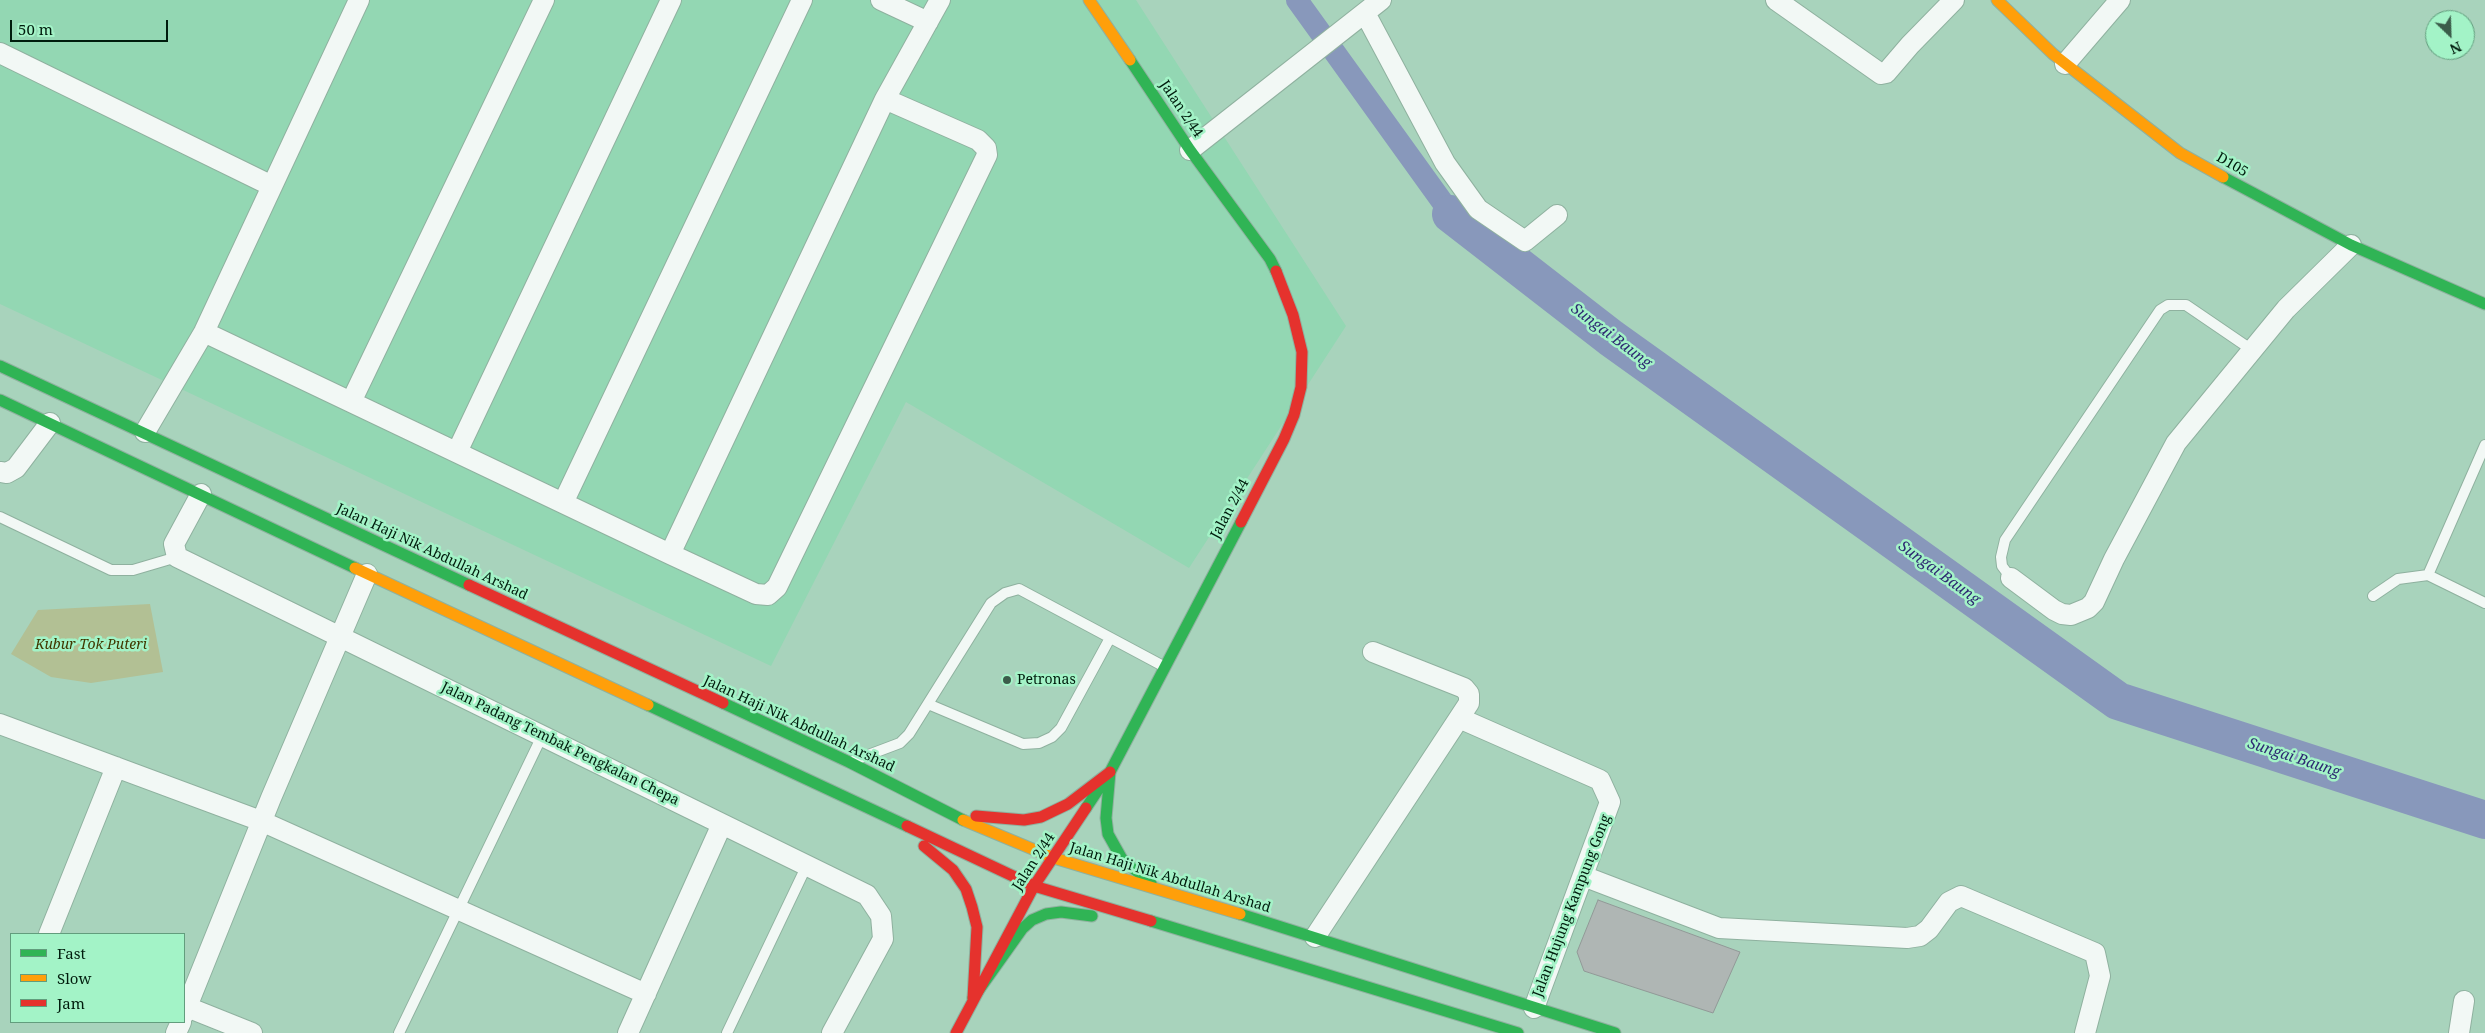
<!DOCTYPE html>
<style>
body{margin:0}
#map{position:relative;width:2485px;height:1033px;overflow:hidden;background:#a8d3bc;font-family:"Noto Serif",serif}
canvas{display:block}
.legend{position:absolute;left:10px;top:933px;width:175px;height:90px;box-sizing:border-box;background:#a3f3c7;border:1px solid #629d7d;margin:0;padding:6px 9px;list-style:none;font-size:15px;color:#001c0d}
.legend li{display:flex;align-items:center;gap:10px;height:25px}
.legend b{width:25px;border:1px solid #629d7d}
.north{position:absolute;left:2425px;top:10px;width:50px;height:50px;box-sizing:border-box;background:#a3f3c7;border:1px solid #629d7d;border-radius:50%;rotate:156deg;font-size:14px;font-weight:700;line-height:20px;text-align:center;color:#001c0d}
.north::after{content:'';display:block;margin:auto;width:18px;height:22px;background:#3b5c4a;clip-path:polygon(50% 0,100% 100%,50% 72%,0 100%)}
.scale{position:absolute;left:10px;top:20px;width:158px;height:22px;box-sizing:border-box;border:2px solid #001c0d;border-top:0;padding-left:6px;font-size:15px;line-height:18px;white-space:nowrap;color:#001c0d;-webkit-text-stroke:4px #a3f3c7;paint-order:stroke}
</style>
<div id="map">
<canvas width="2485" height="1033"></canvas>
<ul class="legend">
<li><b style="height:6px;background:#30b455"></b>Fast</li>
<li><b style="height:6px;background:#ff9f0a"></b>Slow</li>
<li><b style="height:6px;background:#e5322d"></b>Jam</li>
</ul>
<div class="north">N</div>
<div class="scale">50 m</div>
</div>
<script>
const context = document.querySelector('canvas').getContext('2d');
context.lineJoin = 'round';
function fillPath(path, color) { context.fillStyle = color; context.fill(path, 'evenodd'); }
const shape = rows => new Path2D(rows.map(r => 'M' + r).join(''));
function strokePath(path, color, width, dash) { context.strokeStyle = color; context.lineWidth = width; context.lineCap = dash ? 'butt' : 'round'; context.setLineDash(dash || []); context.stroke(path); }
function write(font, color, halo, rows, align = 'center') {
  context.font = font + ' "Noto Serif",serif'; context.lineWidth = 5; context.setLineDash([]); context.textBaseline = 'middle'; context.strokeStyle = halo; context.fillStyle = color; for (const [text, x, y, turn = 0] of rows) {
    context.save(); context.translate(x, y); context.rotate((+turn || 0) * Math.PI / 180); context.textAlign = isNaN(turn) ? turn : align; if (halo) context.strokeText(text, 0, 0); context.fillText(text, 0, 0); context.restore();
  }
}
fillPath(shape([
 [0,0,1136,0,1346,326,1189,568,906,402,771,666,0,304]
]), '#93d7b3');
fillPath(shape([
 [150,604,163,672,91,683,51,677,11,654,38,610]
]), '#b2c094');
strokePath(shape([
 [1297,0,1451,214]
]), '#8898bb', 22);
strokePath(shape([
 [1451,214,1611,338,2118,701,2485,820]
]), '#8898bb', 38);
const building = shape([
 [1598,900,1740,952,1713,1013,1584,971,1577,952,1598,900]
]);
fillPath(building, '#afb6b4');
strokePath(building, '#919997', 1);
const lane = shape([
 [2485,445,2428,575,2485,603],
 [0,517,111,570,133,570,177,557],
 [2011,578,2002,566,2001,557,2005,540,2160,310,2168,305,2186,305,2252,350],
 [2373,596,2398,579,2428,575],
 [928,704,1023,744,1039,743,1052,737,1061,728,1110,638],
 [855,760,900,743,909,734,991,603,1005,593,1019,589,1165,667],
 [399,1033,542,736],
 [727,1033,807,865]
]);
const street = shape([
 [881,0,928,22],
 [1776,0,1881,74,1886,73,1910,45,1954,0],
 [1365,13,1445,163,1478,209,1525,241,1557,215],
 [0,53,272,186],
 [2065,64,2120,0],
 [1190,150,1381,0],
 [204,332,670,554,756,594,768,595,777,587,987,155,986,148,978,140,885,99],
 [351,402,544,0],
 [145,432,204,332,359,0],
 [457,452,671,0],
 [0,472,7,473,16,468,50,423],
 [201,494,174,544,177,557,867,895,881,916,883,939,832,1033],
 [563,503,802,0],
 [670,554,885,99,940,0],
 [2011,578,2054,610,2062,614,2071,615,2088,608,2094,602,2114,559,2176,443,2286,309,2351,245],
 [1459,718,1600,780,1610,802,1534,1008],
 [0,724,261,821,646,994],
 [1583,876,1719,928,1907,938,1920,936,1929,929,1949,902,1961,896,2095,953,2100,976,2085,1033],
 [49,934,116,767],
 [1315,937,1469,703,1469,694,1464,688,1373,652],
 [187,1007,252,1033],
 [184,1014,271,798,367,574],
 [176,1033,181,1022],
 [628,1033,722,824],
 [2459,1033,2464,1001]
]);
const fast = shape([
 [1130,60,1190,150,1270,259,1276,271],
 [2223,177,2351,245,2485,304],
 [0,366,469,585],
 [0,400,355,568],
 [723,703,849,762,963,820],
 [648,705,907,826],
 [1110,772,1106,818,1108,834,1122,859,1151,883],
 [1086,808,1110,772,1241,522],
 [1240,914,1615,1033],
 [1151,921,1518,1033],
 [973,998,1022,929,1032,920,1046,914,1061,912,1092,916]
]);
const slow = shape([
 [1089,0,1130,60],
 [1997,0,2053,54,2180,153,2223,177],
 [355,568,648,705],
 [963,820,1054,858,1240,914]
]);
const jam = shape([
 [1241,522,1284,439,1294,415,1301,387,1302,352,1293,315,1276,271],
 [469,585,723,703],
 [976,816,1024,820,1041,817,1068,804,1110,772],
 [907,826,1034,886,1151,921],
 [924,846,953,870,966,889,972,907,977,927,973,998],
 [956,1033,1034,886,1086,808]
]);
strokePath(lane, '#8fb19f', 12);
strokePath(street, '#8fb19f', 22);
strokePath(fast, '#8fb19f', 13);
strokePath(slow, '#8fb19f', 13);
strokePath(jam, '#8fb19f', 13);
strokePath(lane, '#f2f8f5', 10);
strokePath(street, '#f2f8f5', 20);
strokePath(fast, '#30b455', 11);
strokePath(slow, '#ff9f0a', 11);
strokePath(jam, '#e5322d', 11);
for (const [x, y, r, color] of [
 [1007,680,5,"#3b5c4a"]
]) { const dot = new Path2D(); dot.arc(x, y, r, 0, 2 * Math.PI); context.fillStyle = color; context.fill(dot); strokePath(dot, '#a3f3c7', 2); }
write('14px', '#001c0d', '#a3f3c7', [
 ["Jalan 2/44",1181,109,56],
 ["D105",2232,165,30],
 ["Jalan 2/44",1230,509,-62],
 ["Jalan Haji Nik Abdullah Arshad",432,552,25],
 ["Jalan Haji Nik Abdullah Arshad",799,724,25],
 ["Jalan Padang Tembak Pengkalan Chepa",560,744,26],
 ["Jalan 2/44",1034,862,-57],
 ["Jalan Haji Nik Abdullah Arshad",1170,878,17],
 ["Jalan Hujung Kampung Gong",1572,906,-69]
]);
write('italic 14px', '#403700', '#a3f3c7', [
 ["Kubur Tok Puteri",91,645]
]);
write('14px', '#001c0d', '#a3f3c7', [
 ["Petronas",1017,680]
], 'left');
write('italic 15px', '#2e2a72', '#a3f3c7', [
 ["Sungai Baung",1611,336,37],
 ["Sungai Baung",1939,573,36],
 ["Sungai Baung",2294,758,18]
]);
</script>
